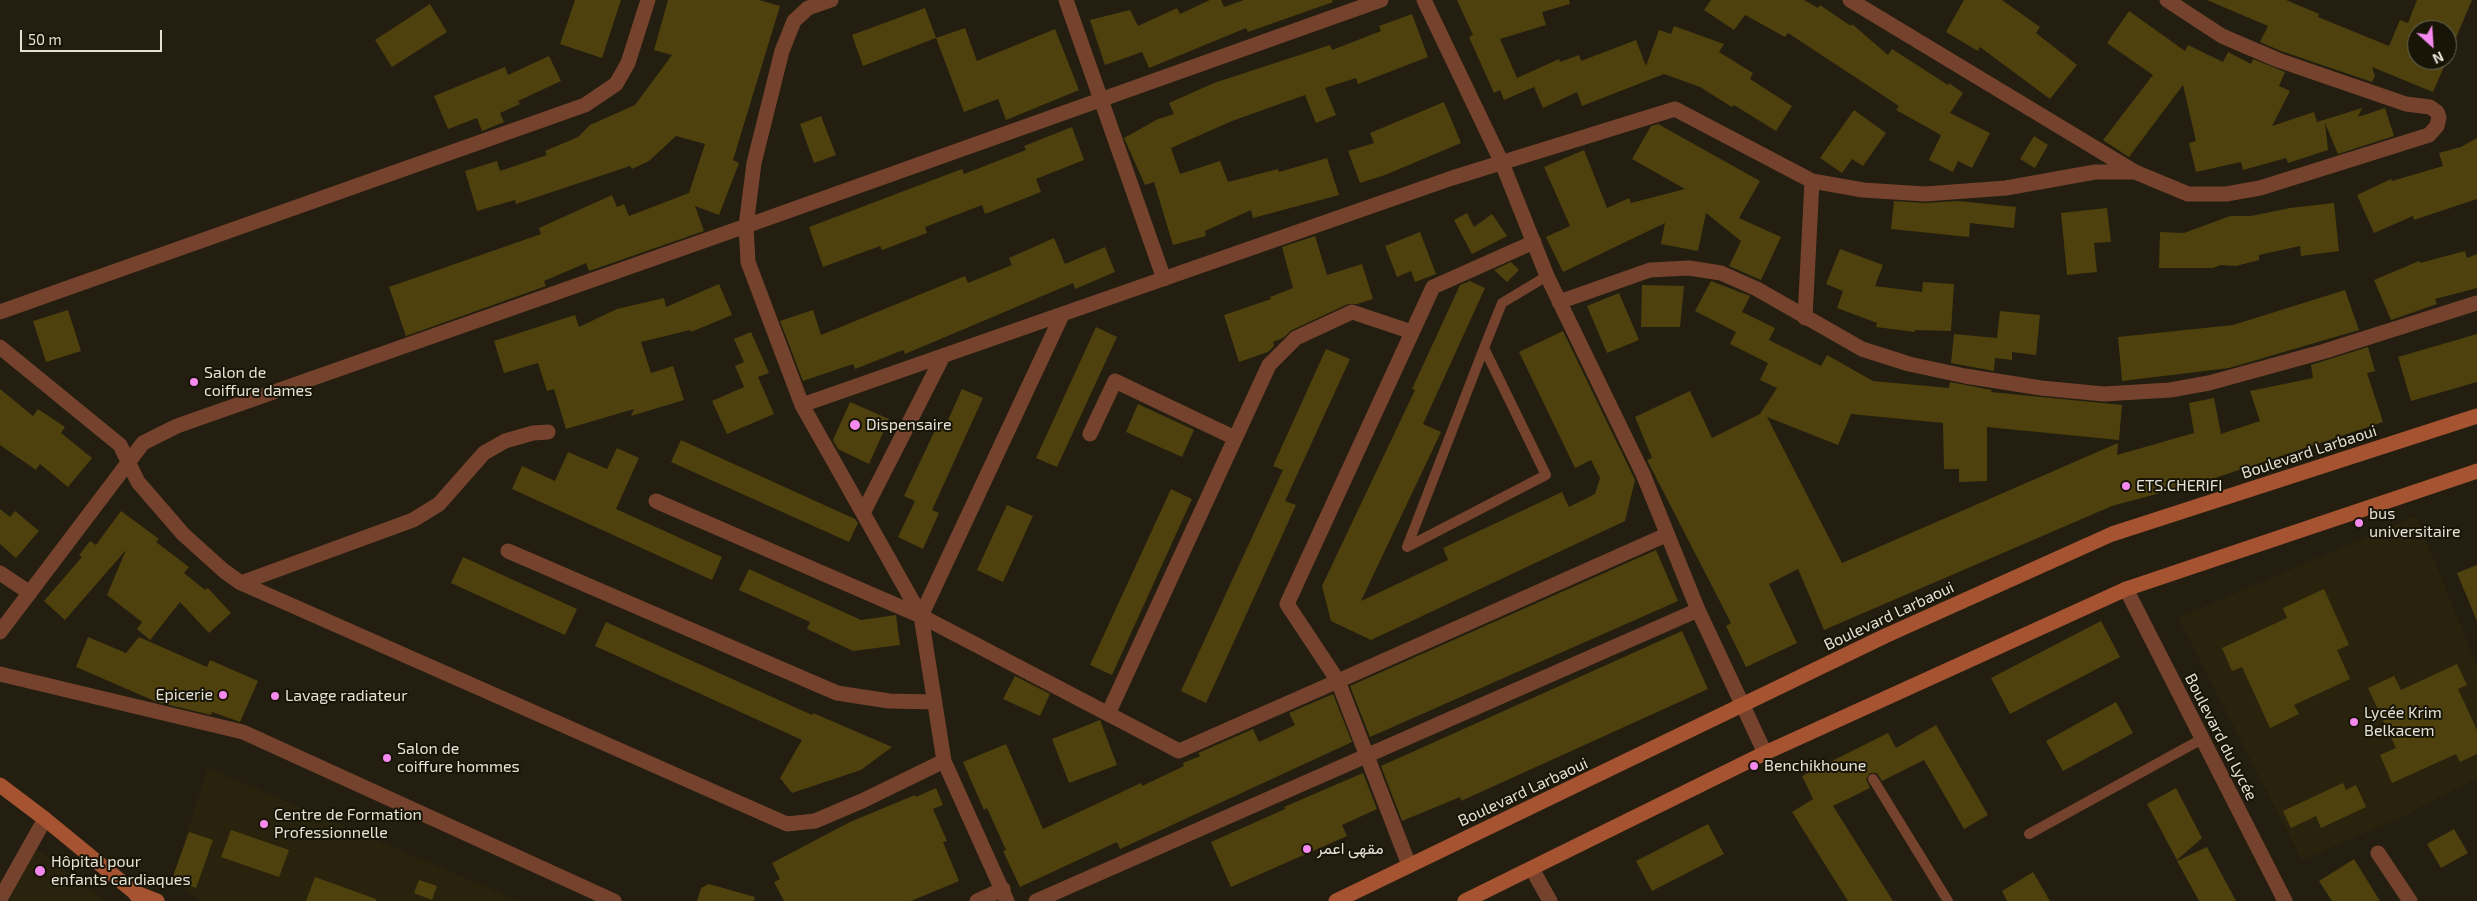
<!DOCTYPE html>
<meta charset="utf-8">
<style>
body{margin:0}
#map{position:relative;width:2477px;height:901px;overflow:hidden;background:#231e0f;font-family:"Exo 2",sans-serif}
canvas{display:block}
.north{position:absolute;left:2407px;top:20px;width:50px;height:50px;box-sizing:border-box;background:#191506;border:1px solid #6a675a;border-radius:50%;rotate:154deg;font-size:14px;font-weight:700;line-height:20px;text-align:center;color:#e4e1d7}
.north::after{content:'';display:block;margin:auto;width:18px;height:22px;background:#f589ee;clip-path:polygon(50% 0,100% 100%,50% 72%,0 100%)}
.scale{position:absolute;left:20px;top:30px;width:142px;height:22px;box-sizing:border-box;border:2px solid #e4e1d7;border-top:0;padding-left:6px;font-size:15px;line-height:18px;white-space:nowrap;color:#e4e1d7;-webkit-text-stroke:4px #191506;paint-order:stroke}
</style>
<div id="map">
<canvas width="2477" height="901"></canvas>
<div class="north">N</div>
<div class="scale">50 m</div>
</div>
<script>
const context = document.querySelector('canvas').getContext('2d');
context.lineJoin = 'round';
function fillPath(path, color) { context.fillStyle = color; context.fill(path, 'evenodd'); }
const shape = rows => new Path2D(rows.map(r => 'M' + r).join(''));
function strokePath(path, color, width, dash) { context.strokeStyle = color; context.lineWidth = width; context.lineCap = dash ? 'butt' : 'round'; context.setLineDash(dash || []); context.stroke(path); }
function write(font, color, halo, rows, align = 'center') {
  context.font = font + ' "Exo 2",Vazirmatn,sans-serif'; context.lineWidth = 4; context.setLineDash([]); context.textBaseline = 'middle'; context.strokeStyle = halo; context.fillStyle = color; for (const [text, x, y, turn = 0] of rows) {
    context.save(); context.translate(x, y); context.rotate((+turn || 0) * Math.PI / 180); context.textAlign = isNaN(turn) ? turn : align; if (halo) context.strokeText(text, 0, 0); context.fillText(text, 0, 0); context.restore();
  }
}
fillPath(shape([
 [2413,517,2418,520,2477,666,2477,778,2404,816,2302,860,2178,618],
 [208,768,519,901,200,901,172,879],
 [30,844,106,901,0,901]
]), '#29230d');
fillPath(shape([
 [575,0,621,0,602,58,560,44],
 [668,0,759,0,780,6,733,160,739,163,719,215,695,206,704,231,589,271,586,263,544,281,546,286,406,336,389,287,541,234,539,228,612,195,617,207,624,204,629,216,689,193,705,144,676,136,649,161,632,169,630,166,516,204,515,200,477,211,465,171,497,161,500,171,547,155,545,151,578,137,590,125,635,105,672,55,654,50],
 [1210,0,1221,0,1224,7,1244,0,1332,0,1333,2,1248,32,1246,28,1149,68,1142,52,1105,65,1090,20,1130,10,1138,26,1177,8,1180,14],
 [1457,0,1569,0,1570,4,1542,12,1546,25,1500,39,1517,78,1559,59,1560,62,1579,55,1581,61,1636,40,1646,66,1659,30,1671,34,1674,26,1724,44,1719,52,1753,73,1750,79,1792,106,1776,131,1734,105,1732,107,1700,87,1664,74,1582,106,1577,92,1543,108,1534,87,1504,100,1500,90,1494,93,1469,37,1473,35],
 [1711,0,1804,0,1818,8,1820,5,1851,26,1852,24,1888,55,1892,49,1948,85,1949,83,1963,93,1950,113,1990,133,1972,168,1958,161,1953,172,1929,160,1941,135,1896,110,1899,106,1788,33,1785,37,1745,15,1734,30,1704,10],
 [1964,0,2002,0,2040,27,2036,33,2077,65,2050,99,1980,47,1978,51,1946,32],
 [2207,0,2286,0,2319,14,2318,17,2389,46,2400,20,2408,23,2417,0,2472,0,2447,59,2447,30,2417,30,2417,60,2447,60,2433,92,2372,67,2375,76,2372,82,2281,51,2260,42,2268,26],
 [430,4,447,32,392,67,375,40],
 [925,8,936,38,863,66,852,35],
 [2129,11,2185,51,2188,45,2223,62,2228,52,2251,64,2253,59,2285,72,2279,86,2290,91,2272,126,2314,112,2317,122,2362,108,2358,117,2385,108,2394,136,2338,154,2325,123,2328,150,2288,163,2286,158,2243,170,2241,162,2196,172,2189,143,2196,141,2183,85,2129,157,2103,140,2153,75,2107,43],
 [1412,14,1428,57,1358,84,1356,78,1325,88,1336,115,1316,123,1305,95,1232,121,1171,148,1180,174,1220,161,1228,182,1278,169,1279,172,1327,158,1339,195,1253,218,1251,210,1205,231,1206,236,1173,245,1154,182,1145,185,1124,138,1158,119,1174,114,1169,103,1214,83,1330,45,1332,50,1381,31,1379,26],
 [965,28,977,61,1055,29,1079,90,1006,120,998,99,964,112,936,38],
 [549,56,561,81,518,101,520,104,500,113,504,122,482,131,477,118,448,129,434,96,505,67,508,75],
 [1444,102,1461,143,1385,175,1360,183,1348,151,1374,143,1370,133],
 [1854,110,1886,133,1863,166,1852,159,1842,173,1820,158],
 [821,116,836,155,814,163,800,124],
 [1658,124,1760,181,1739,218,1781,237,1761,280,1729,266,1741,241,1706,213,1698,251,1661,244,1665,223,1563,272,1546,237,1570,226,1544,167,1584,150,1607,208,1629,198,1631,203,1685,189,1632,159,1651,126],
 [1072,127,1084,160,1036,179,1041,192,985,214,982,205,925,227,927,233,882,250,880,246,823,267,809,227,962,169,964,174,1026,150,1024,146],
 [2034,136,2048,145,2035,168,2020,159],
 [2477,138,2477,199,2414,220,2413,216,2374,233,2357,195,2391,179,2392,181,2443,166,2439,153,2461,147],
 [1894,201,1925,203,1958,201,2016,207,2014,228,1970,223,1969,237,1891,229],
 [2334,203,2339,251,2301,256,2300,246,2259,255,2259,260,2236,266,2221,265,2213,268,2159,268,2160,232,2184,233,2230,216,2251,216,2290,208],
 [2107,208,2111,242,2094,243,2097,272,2067,275,2061,213],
 [1467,213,1474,227,1492,214,1507,236,1472,254,1454,220],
 [1420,232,1436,274,1415,282,1411,271,1397,277,1385,246],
 [1315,236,1327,275,1362,264,1373,299,1357,304,1348,304,1292,330,1283,338,1273,342,1274,346,1268,352,1239,362,1224,315,1271,299,1270,297,1293,288,1282,247],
 [1054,238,1065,264,1105,247,1115,272,1075,289,1073,283,905,354,903,350,855,369,853,364,803,381,780,321,813,310,821,335,965,276,968,283,1012,265,1009,258],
 [1840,249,1883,265,1875,286,1922,292,1923,282,1954,284,1951,331,1915,330,1915,332,1876,327,1877,323,1837,308,1843,291,1826,284],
 [2465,251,2467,258,2477,254,2477,288,2435,299,2437,304,2391,320,2374,280,2419,261,2420,263],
 [1511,262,1519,270,1507,282,1494,270],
 [1470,281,1485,288,1423,424,1441,432,1361,601,1448,560,1443,548,1562,492,1569,507,1595,494,1600,478,1591,460,1575,468,1519,352,1563,331,1635,480,1625,521,1371,640,1331,621,1322,586,1415,390,1412,389,1460,285],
 [1711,281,1750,296,1742,312,1775,328,1769,340,1821,366,1827,355,1873,381,1949,388,1950,382,1992,390,1991,392,2122,405,2119,440,1987,427,1987,481,1959,482,1959,469,1944,469,1943,423,1851,414,1838,445,1767,417,1842,563,2118,443,2117,455,2194,433,2189,403,2214,398,2221,434,2260,421,2250,391,2313,378,2311,365,2368,347,2375,371,2367,373,2383,422,2215,478,2112,506,1824,630,1798,569,1769,584,1797,643,1746,667,1726,626,1731,623,1647,460,1652,458,1635,417,1690,391,1712,438,1760,414,1777,388,1760,380,1768,363,1730,344,1736,332,1695,311],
 [719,284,732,315,691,332,690,330,641,342,651,373,673,366,684,400,631,416,634,409,566,429,554,389,547,391,538,363,504,373,494,341,575,315,579,327,617,309,664,298,666,307],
 [1642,285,1684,286,1680,327,1641,327],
 [2345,290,2359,330,2229,368,2122,381,2118,337,2233,325],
 [1619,293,1639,340,1607,353,1587,306],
 [68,310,81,351,46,362,33,321],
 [2000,311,2040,315,2036,355,2012,352,2012,360,1995,358,1994,371,1951,363,1954,334,1997,338],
 [1096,327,1117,337,1057,467,1036,458],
 [751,332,769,373,758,377,774,414,727,434,712,401,744,387,735,366,744,362,734,339],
 [2477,334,2477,382,2411,401,2398,357],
 [1326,349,1350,359,1285,501,1296,505,1206,703,1181,691,1283,470,1273,466],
 [0,389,33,416,38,409,65,427,61,433,92,458,68,487,40,464,36,470,0,445],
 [962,389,983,398,932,510,939,513,923,549,898,537,915,501,904,496,937,426,944,429],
 [850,402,889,419,869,464,838,449,833,440],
 [1138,404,1194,430,1182,457,1126,432],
 [681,440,855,519,858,523,849,542,671,462],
 [617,448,639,458,616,509,722,557,712,580,512,489,522,466,555,481,568,452,607,469],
 [1171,489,1192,499,1112,675,1090,665],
 [1007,505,1033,516,1003,582,977,570],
 [0,509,10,517,15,511,39,531,16,558,0,544],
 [121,511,159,539,156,542,189,567,184,573,205,590,208,588,231,613,209,633,180,602,150,640,137,629,142,622,107,595,126,550,65,620,44,601,82,557,79,555,90,541,96,545],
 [1656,550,1678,601,1370,737,1350,686],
 [463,557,577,609,565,635,451,583],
 [2477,565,2477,621,2457,573],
 [749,569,861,620,896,615,900,645,853,651,807,629,810,622,739,590],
 [2324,589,2349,645,2337,650,2350,679,2294,705,2299,714,2270,728,2242,667,2232,671,2222,648,2287,618,2283,608],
 [2101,621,2120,657,2010,714,1991,678],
 [606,622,812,715,813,713,892,747,861,770,792,793,780,778,802,740,595,646],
 [1682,631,1708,689,1461,801,1460,797,1402,821,1381,766],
 [88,637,126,653,139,637,207,667,210,660,258,681,240,722,212,712,211,715,157,702,76,667],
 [2457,664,2467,685,2458,689,2477,730,2477,754,2460,762,2456,754,2392,783,2380,755,2396,748,2368,688,2394,676,2401,690],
 [1015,676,1050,694,1040,716,1003,699],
 [1333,694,1352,742,1120,849,1117,842,1020,887,1003,851,1006,850,987,808,984,810,963,762,1006,744,1043,829,1141,783,1142,786,1184,766,1183,763,1200,756,1198,753,1253,729,1259,742,1295,725,1289,713],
 [2116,702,2133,733,2063,771,2046,741],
 [1100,720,1117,765,1069,783,1052,739],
 [1936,725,1988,815,1964,829,1924,760,1882,781,1877,773,1870,773,1866,779,1870,788,1833,806,1893,901,1848,901,1792,812,1813,799,1802,776,1888,733,1896,748],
 [1363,773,1377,809,1342,825,1347,836,1231,887,1211,842,1285,809,1284,807],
 [2343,783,2346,790,2356,785,2366,807,2321,828,2316,816,2291,828,2283,811],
 [936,788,943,805,933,809,947,841,943,842,959,881,911,901,784,901,774,882,780,879,772,863,850,822,915,795,916,797],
 [2176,788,2202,838,2177,860,2147,804],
 [1708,824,1724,854,1652,891,1636,861],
 [2454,829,2468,853,2441,868,2427,844],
 [231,830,289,850,279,877,221,857],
 [189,832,213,840,196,888,172,879],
 [2207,847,2236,901,2199,901,2177,861],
 [2354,859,2380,901,2332,901,2319,881],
 [2033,872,2050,901,2007,901,2002,891],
 [315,877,376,899,376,901,306,901],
 [419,880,437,886,432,900,414,893],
 [709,884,755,897,754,901,697,901,701,888]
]), '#4e410e');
strokePath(shape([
 [1484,348,1546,475,1407,547,1484,348,1502,303,1547,276],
 [1873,779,1948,901],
 [2029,834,2202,739]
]), '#75422d', 10);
strokePath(shape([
 [831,0,808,8,794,21,782,51,754,163,746,226,1381,0],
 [1066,0,1164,279],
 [1424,0,1502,163,1547,276,1643,474,1698,610,1765,753],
 [1850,0,2135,172,2188,194,2226,194,2260,188,2429,135,2437,126,2439,117,2437,112,2430,107,2406,104,2278,60,2222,36,2167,0],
 [1559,302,1650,270,1689,268,1721,273,1757,289,1862,349,1909,364,1965,376,2041,388,2104,394,2170,390,2209,383,2322,352,2477,303],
 [0,312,585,105,616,84,628,63,648,0],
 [1805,318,1812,181],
 [0,347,120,445,138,482,183,534,224,571,241,583,787,824,815,821,862,801,944,761],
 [802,405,1452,178,1675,109,1812,181,1863,190,1925,194,2006,188,2095,172,2135,172],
 [1090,434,1115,381,1235,438],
 [656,501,921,616,1179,751,1338,681,1287,604,1433,287,1534,242],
 [863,513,943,356],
 [508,551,837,693,889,701,935,702],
 [0,573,30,593],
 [241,583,413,520,439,504,484,453,505,441,533,433,548,432],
 [2126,589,2285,901],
 [921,616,1062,315],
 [0,632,143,443,177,426,746,226,748,262,802,405,921,616,944,761,1007,901],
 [0,674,243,732,614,901],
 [1108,714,1269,365,1296,338,1352,312,1412,332],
 [2378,853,2410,901],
 [1409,865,1338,681,1666,535],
 [1532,869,1550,901],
 [0,899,45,819],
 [977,901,1003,889],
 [1036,901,1698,610]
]), '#75422d', 15);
strokePath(shape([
 [0,785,45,819,134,892,141,901],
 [134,892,157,901],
 [1336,901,1885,636,2112,534,2477,416],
 [1465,901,1765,753,2126,589,2477,471]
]), '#a65331', 15);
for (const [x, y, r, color] of [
 [194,382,5,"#f589ee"],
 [855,425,6,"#f589ee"],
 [2126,486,5,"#f589ee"],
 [2359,523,5,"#f589ee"],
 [223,695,5,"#f589ee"],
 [275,696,5,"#f589ee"],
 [2354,722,5,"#f589ee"],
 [387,758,5,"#f589ee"],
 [1754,766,5,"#f589ee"],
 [264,824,5,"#f589ee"],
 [1307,849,5,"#f589ee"],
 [40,871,6,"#f589ee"]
]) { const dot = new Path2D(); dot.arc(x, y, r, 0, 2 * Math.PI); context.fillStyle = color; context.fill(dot); strokePath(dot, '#191506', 2); }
write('16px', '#e4e1d7', '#191506', [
 ["Salon de",204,373],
 ["coiffure dames",204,391],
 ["Dispensaire",866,425],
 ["ETS.CHERIFI",2136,486],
 ["bus",2369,514],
 ["universitaire",2369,532],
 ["Epicerie",213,695,"right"],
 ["Lavage radiateur",285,696],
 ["Lycée Krim",2364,713],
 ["Belkacem",2364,731],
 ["Salon de",397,749],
 ["coiffure hommes",397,767],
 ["Benchikhoune",1764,766],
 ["Centre de Formation",274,815],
 ["Professionnelle",274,833],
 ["مقهى اعمر",1317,849],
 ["Hôpital pour",51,862],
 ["enfants cardiaques",51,880]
], 'left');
write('16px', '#e4e1d7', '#191506', [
 ["Boulevard Larbaoui",2309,452,-18],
 ["Boulevard Larbaoui",1889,616,-25],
 ["Boulevard du Lycée",2221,737,63],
 ["Boulevard Larbaoui",1523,792,-25]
]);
</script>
